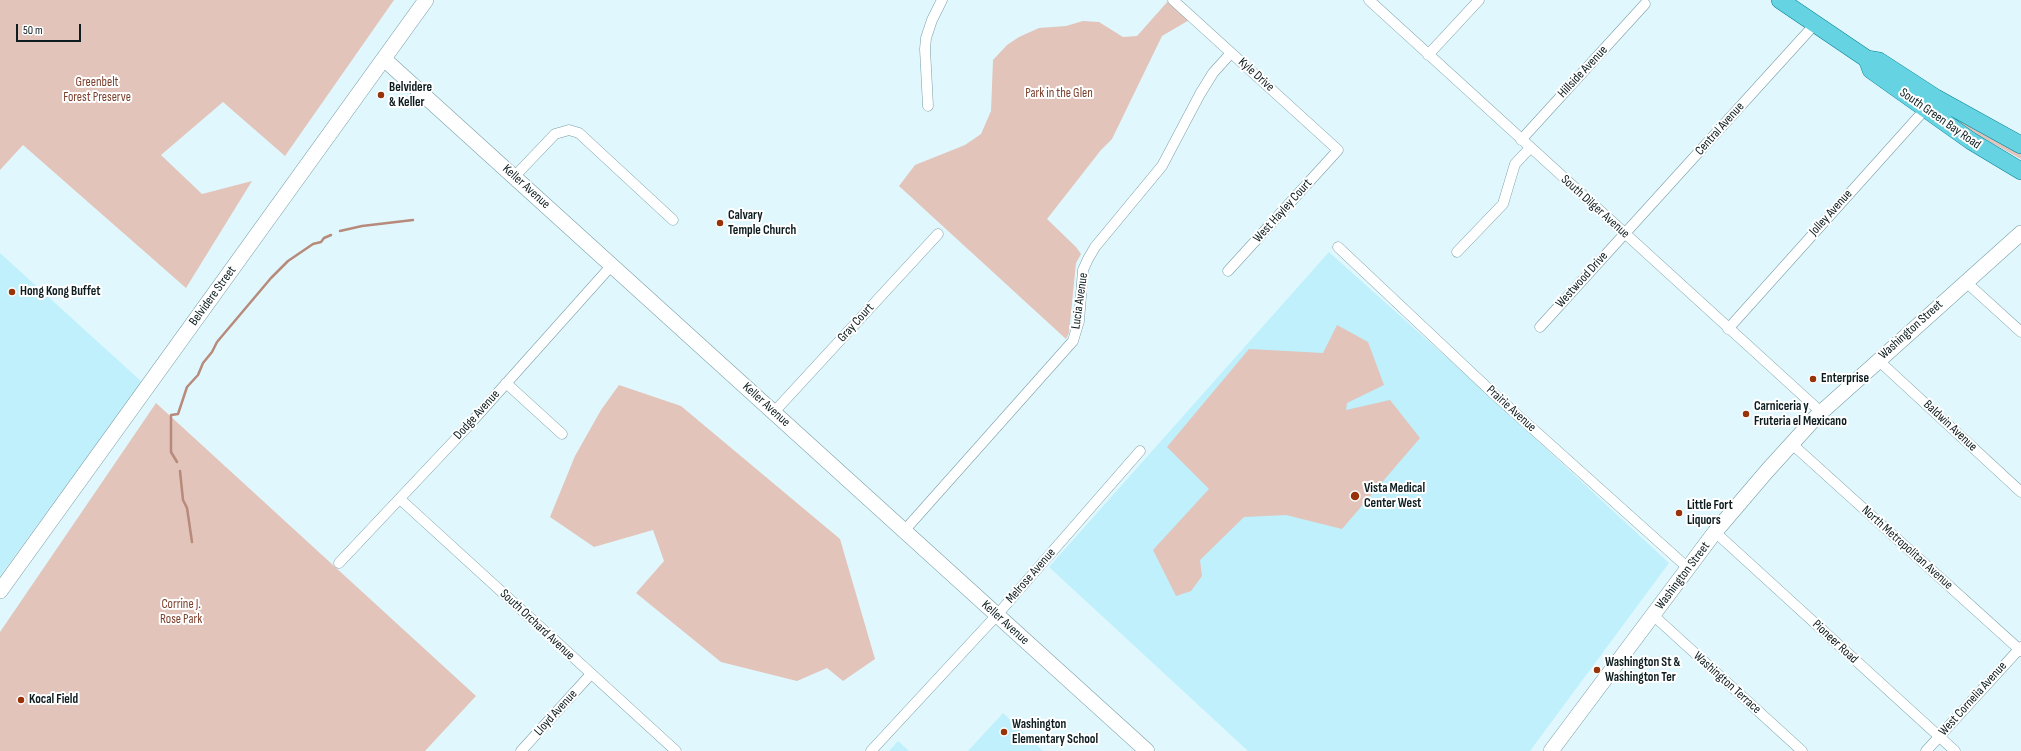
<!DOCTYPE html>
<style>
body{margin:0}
#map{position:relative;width:2021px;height:751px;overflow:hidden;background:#e0f8fd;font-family:"Sofia Sans Condensed",sans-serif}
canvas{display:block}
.scale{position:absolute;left:16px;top:24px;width:65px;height:18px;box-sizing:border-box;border:2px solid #0d1c1f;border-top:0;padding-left:5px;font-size:12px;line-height:14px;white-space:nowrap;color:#0d1c1f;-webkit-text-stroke:3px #fff;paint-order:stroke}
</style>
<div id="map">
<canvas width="2021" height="751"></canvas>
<div class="scale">50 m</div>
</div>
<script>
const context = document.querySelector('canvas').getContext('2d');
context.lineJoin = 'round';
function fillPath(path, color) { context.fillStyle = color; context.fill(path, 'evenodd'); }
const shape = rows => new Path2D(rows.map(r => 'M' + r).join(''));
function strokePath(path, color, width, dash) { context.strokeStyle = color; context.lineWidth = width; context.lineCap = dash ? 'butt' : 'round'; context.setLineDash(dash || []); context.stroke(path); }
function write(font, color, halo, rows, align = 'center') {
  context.font = font + ' "Sofia Sans Condensed",sans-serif'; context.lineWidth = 4; context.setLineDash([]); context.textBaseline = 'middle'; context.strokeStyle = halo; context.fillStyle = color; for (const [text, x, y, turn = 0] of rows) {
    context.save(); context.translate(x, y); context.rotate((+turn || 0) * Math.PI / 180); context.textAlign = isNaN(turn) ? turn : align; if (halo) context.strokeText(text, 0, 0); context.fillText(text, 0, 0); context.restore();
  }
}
fillPath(shape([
 [1329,252,1484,391,1669,563,1530,751,1248,751,1049,567],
 [0,253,142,382,0,576],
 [1003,713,1043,751,968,751],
 [898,741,909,751,889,751]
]), '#bff0fc');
fillPath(shape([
 [0,0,394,0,285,156,223,102,161,155,202,194,252,181,186,288,23,145,0,170],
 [1169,0,1191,19,1162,36,1112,139,1101,150,1047,219,1076,247,1081,254,1076,263,1069,333,1066,339,899,186,915,165,965,145,981,134,991,111,993,60,1007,45,1019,37,1039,28,1066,26,1083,21,1099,22,1123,37,1137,36],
 [1943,108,2021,151,2021,159,1949,119],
 [1337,325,1368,342,1384,385,1347,403,1346,410,1390,400,1420,438,1342,529,1286,515,1244,517,1200,560,1202,576,1191,591,1176,596,1153,550,1209,489,1167,447,1249,349,1323,353],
 [619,385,681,406,840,539,875,659,843,681,827,668,797,681,721,662,636,593,664,561,653,530,594,547,550,517,575,456,601,410],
 [156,403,476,696,425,751,0,751,0,632]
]), '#e2c4ba');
strokePath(shape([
 [340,231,362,226,413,220],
 [177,462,171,452,171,415,178,414,187,387,198,375,203,363,212,352,217,342,271,278,288,261,313,244,321,242,324,238,331,235],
 [180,471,183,500,187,508,192,542]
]), '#b78a7b', 2.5);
const street = shape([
 [1173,0,1338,150],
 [1369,0,1821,412],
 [1428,55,1479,0],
 [928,106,925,49,926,38,932,20,942,0],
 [1521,140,1645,4],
 [514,177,555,134,569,130,579,133,673,220],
 [1338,247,1494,394,1688,568],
 [1457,252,1503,204,1515,164,1530,148],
 [1228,271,1338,150],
 [1966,282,2021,332],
 [1540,327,1815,24],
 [1728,329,1929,105],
 [1878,360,2021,492],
 [506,383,562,434],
 [774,412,938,234],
 [1792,444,2021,651],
 [400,499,676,751],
 [904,531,1073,341,1079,321,1083,270,1088,259,1095,247,1162,166,1200,94,1213,73,1231,53],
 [1715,532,1955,751],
 [339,563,469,425,612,265],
 [1653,615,1802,751],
 [521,751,591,674],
 [871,751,997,615,1140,451],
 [1926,751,2021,647]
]);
const secondary = shape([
 [384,59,1147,751],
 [0,591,426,0],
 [1551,751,1715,532,1767,471,1816,417,2021,233]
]);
const primary = shape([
 [1780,0,1867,59,1879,61,1936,98,2021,145],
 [1867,59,1871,70,1971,141,2021,171]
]);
strokePath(street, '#799ea6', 11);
strokePath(secondary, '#799ea6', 16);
strokePath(primary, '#057f93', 18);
strokePath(street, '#fff', 10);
strokePath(secondary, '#fff', 15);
strokePath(primary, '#66d3e3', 17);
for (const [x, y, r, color] of [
 [381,95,4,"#983209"],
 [720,223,4,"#983209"],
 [12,292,4,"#983209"],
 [1813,379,4,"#983209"],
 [1746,414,4,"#983209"],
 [1355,496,5,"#983209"],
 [1679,513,4,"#983209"],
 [1597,670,4,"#983209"],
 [21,700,4,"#983209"],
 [1004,732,4,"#983209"]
]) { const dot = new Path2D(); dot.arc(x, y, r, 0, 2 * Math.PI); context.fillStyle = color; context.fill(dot); strokePath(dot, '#fff', 1.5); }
write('13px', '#0d1c1f', '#fff', [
 ["Hillside Avenue",1583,72,-47],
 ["Kyle Drive",1256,75,42],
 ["South Green Bay Road",1940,119,35],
 ["Central Avenue",1720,129,-48],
 ["Keller Avenue",526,187,42],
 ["South Dilger Avenue",1595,207,42],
 ["West Hayley Court",1283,211,-48],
 ["Jolley Avenue",1831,213,-48],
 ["Westwood Drive",1582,280,-48],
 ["Belvidere Street",213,296,-54],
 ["Lucia Avenue",1080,301,-82],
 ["Gray Court",856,323,-48],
 ["Washington Street",1911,330,-42],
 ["Keller Avenue",766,405,42],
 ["Prairie Avenue",1511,409,42],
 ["Dodge Avenue",477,415,-48],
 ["Baldwin Avenue",1950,426,43],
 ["North Metropolitan Avenue",1907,548,42],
 ["Melrose Avenue",1031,576,-49],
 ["Washington Street",1683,576,-53],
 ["Keller Avenue",1005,623,42],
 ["South Orchard Avenue",537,625,43],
 ["Pioneer Road",1835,642,43],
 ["Washington Terrace",1727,683,42],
 ["West Cornelia Avenue",1973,699,-48],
 ["Lloyd Avenue",556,713,-48]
]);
write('13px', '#7b3f2b', '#fff', [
 ["Greenbelt",97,83],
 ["Forest Preserve",97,98],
 ["Park in the Glen",1059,94],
 ["Corrine J.",181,605],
 ["Rose Park",181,620]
]);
write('bold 13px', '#0d1c1f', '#fff', [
 ["Belvidere",389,88],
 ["& Keller",389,103],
 ["Calvary",728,216],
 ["Temple Church",728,231],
 ["Hong Kong Buffet",20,292],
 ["Enterprise",1821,379],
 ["Carniceria y",1754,407],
 ["Fruteria el Mexicano",1754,422],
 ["Vista Medical",1364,489],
 ["Center West",1364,504],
 ["Little Fort",1687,506],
 ["Liquors",1687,521],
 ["Washington St &",1605,663],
 ["Washington Ter",1605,678],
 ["Kocal Field",29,700],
 ["Washington",1012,725],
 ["Elementary School",1012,740]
], 'left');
</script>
